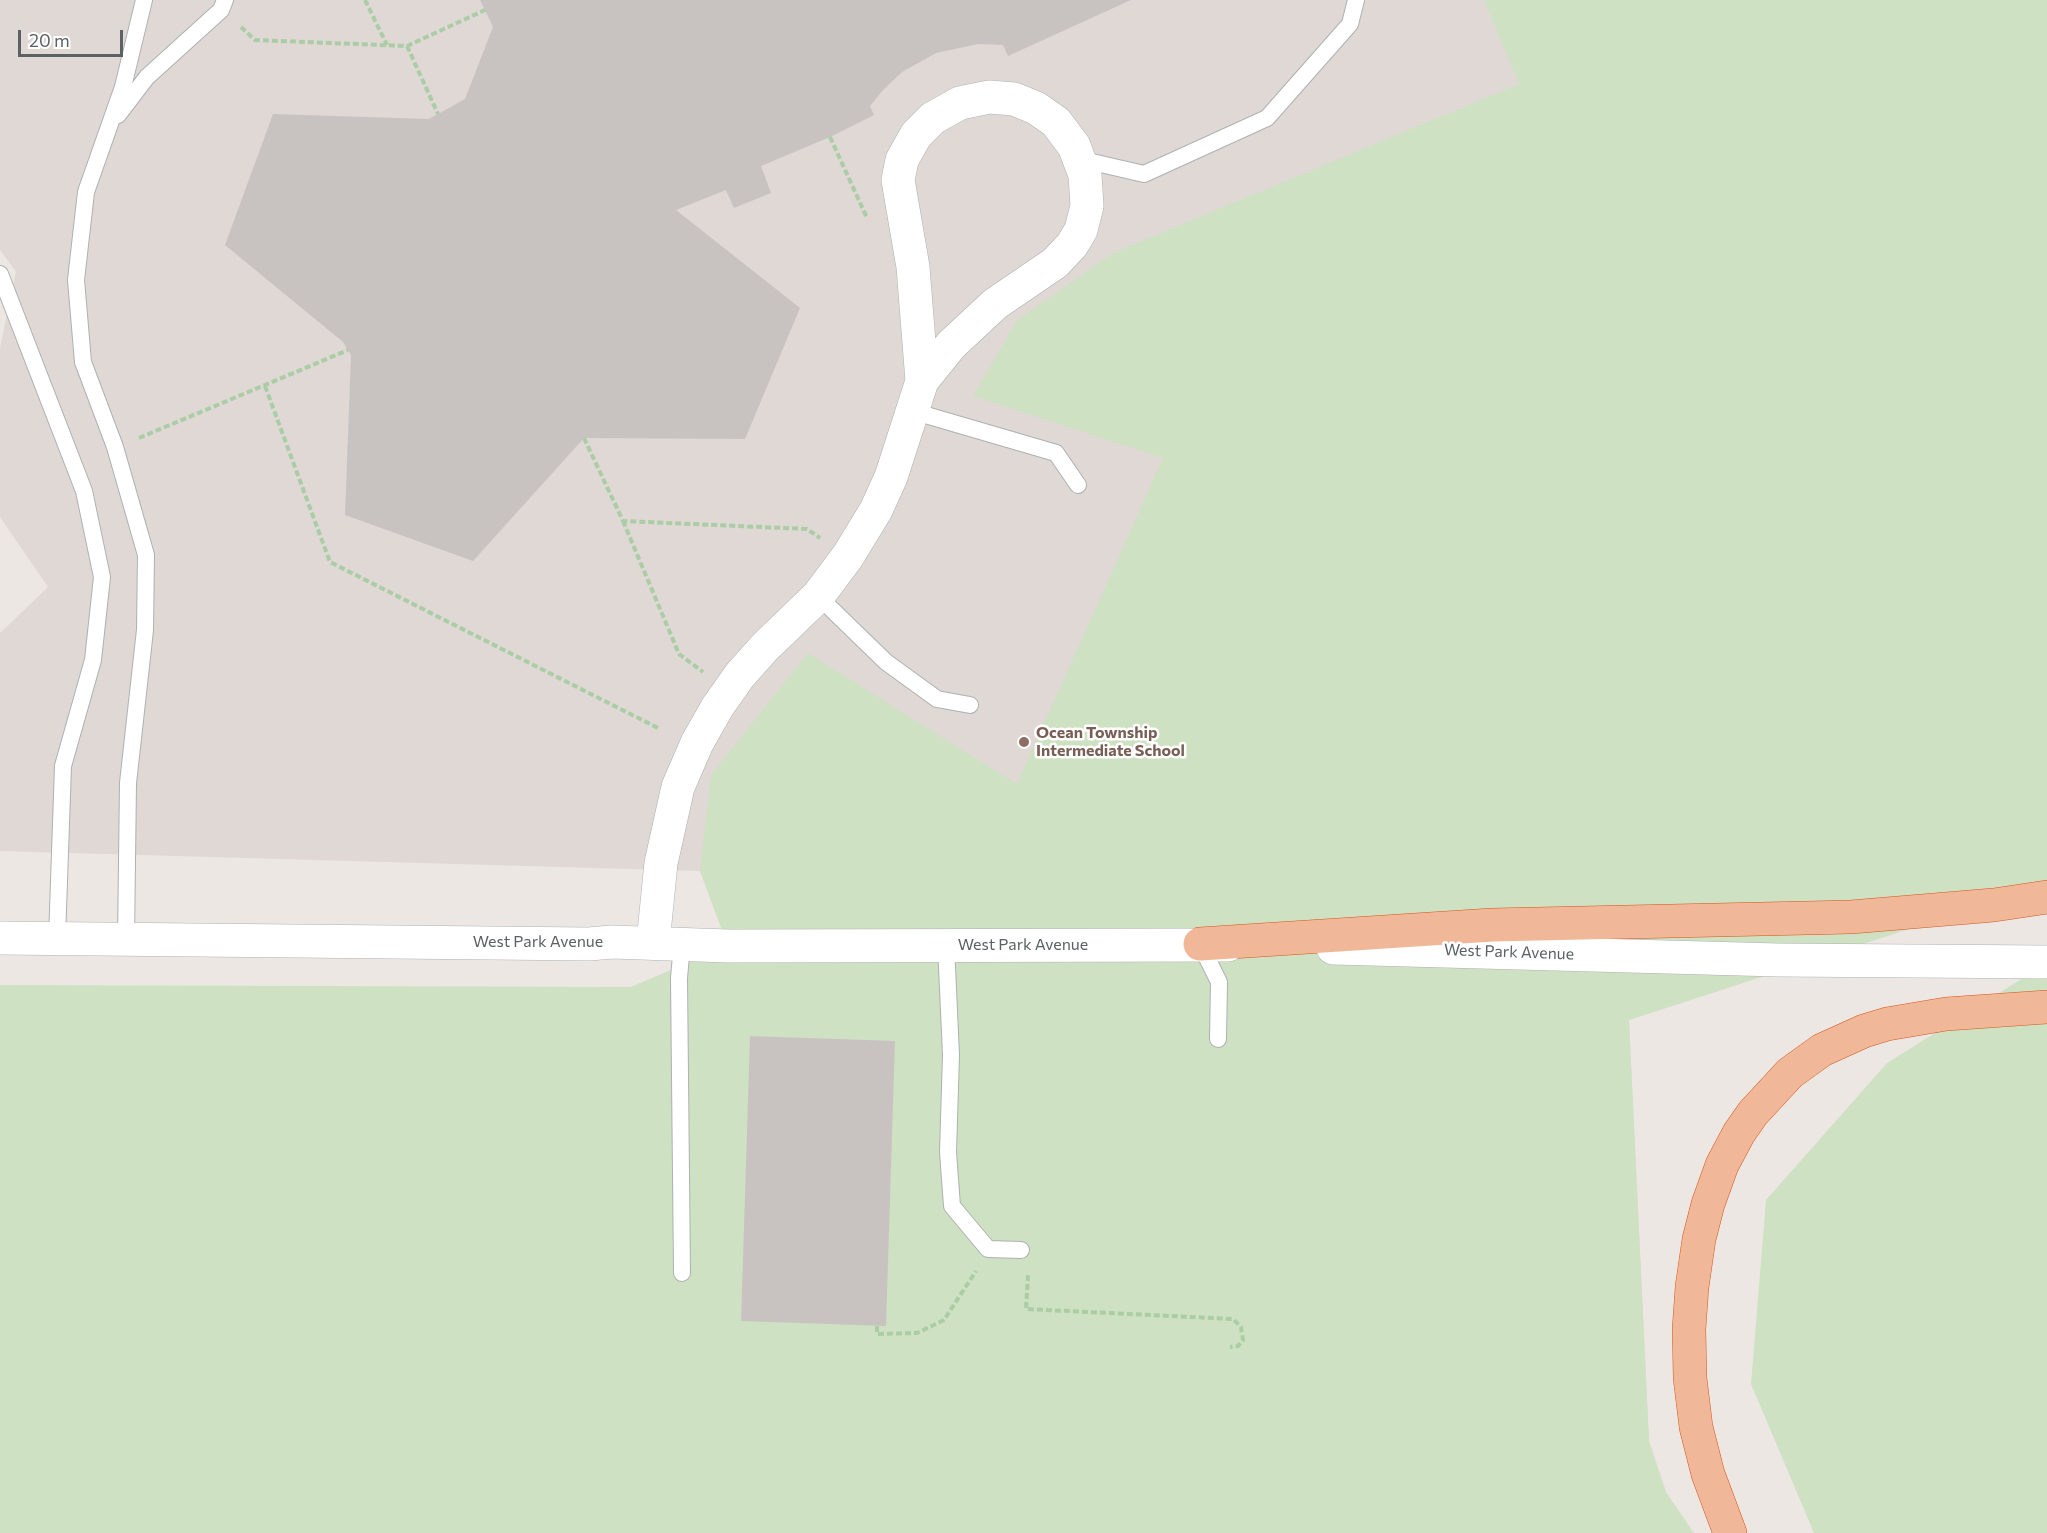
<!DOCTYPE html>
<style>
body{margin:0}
#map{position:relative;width:2047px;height:1533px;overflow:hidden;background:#ede7e4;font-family:Commissioner,sans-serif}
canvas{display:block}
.scale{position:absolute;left:18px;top:30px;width:105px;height:27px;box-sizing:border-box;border:3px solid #5c6163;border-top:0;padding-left:8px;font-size:18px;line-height:21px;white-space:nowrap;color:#5c6163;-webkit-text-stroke:4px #fff;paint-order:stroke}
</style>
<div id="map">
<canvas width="2047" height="1533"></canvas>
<div class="scale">20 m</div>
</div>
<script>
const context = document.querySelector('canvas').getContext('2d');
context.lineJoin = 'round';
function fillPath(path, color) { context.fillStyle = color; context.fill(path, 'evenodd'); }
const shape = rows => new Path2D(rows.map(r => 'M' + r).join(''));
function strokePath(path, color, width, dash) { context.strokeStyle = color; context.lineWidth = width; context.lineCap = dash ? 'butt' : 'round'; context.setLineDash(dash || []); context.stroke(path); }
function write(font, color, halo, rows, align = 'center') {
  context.font = font + ' Commissioner,sans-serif'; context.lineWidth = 5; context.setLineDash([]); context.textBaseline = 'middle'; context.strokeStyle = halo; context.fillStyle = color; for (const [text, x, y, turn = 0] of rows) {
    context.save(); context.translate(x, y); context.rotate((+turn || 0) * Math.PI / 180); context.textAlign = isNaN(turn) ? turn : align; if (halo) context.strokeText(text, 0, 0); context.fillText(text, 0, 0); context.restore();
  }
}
fillPath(shape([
 [0,0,2047,0,2047,884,1629,1020,1649,1441,1666,1492,631,987,728,946,700,871,0,851,0,633,48,587,0,517,0,348,16,272,0,250]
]), '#dfd8d5');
fillPath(shape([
 [1484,0,2047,0,2047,884,1629,1020,1649,1441,1666,1492,1694,1533,0,1533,0,985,631,987,728,946,700,871,711,775,808,653,1017,784,1163,458,973,396,1017,320,1113,253,1519,84],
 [2047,963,2047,1533,1814,1533,1751,1384,1766,1200,1887,1063]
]), '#cfe1c3');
fillPath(shape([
 [480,0,1131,0,1008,56,1003,45,978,44,936,53,902,72,883,90,870,106,874,115,830,137,761,166,771,193,734,208,726,190,676,210,800,308,745,439,584,438,473,561,345,515,351,355,343,342,225,245,273,114,429,119,465,99,493,27],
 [750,1036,895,1041,886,1326,741,1321]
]), '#c8c3c1');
const service = shape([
 [118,115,147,77,221,10,225,0],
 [1079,159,1144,174,1267,118,1350,24,1356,0],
 [0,274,84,491,102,577,93,660,63,766,57,939],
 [912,411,1056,453,1078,485],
 [818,596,886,662,937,699,970,705],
 [126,940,128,783,145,630,146,555,115,447,83,362,76,280,86,192,123,87,144,0],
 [1200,944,1219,982,1218,1039],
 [946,945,951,1055,948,1152,952,1206,988,1249,1021,1250],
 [682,1273,679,978,682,944]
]);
const minor = shape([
 [989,97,1014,99,1036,108,1056,122,1074,146,1085,175,1087,206,1081,230,1072,245,1055,263,995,304,951,345,922,381,913,267,898,180,902,160,916,135,933,118,960,103,989,97],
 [653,943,661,863,678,787,697,743,718,706,740,675,765,647,818,596,848,556,876,510,891,477,922,381]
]);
const tertiary = shape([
 [0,938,589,944,612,942,728,946,1228,945],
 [1333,948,1778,960,2047,962]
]);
const motorway = shape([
 [1200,944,1492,925,1851,917,1994,905,2047,897],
 [1730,1533,1708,1474,1696,1427,1690,1378,1689,1329,1692,1287,1699,1239,1708,1204,1722,1165,1739,1133,1753,1113,1790,1073,1822,1050,1864,1031,1887,1024,1946,1014,2047,1007]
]);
strokePath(service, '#adb1b2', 18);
strokePath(minor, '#adb1b2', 34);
strokePath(tertiary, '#adb1b2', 34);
strokePath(motorway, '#d5551b', 34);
strokePath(shape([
 [365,0,387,45],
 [241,27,255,40,407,46,485,10],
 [407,46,438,114],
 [830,137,867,218],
 [265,386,330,562,660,729],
 [139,438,348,350],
 [584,438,623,521,807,529,820,538],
 [623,521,679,654,703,672],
 [1026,1277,1028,1277,1026,1309,1233,1319,1241,1327,1243,1340,1238,1346,1230,1347],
 [877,1326,877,1334,917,1333,944,1320,976,1271]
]), '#aacda5', 4, [6, 3]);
strokePath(service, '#fff', 16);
strokePath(minor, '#fff', 33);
strokePath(tertiary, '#fff', 33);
strokePath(motorway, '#f0b898', 33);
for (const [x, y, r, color] of [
 [1024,742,6,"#8d6e63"]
]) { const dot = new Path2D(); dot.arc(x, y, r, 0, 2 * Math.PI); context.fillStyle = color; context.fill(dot); strokePath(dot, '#fff', 2); }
write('bold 16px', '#785e54', '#fff', [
 ["Ocean Township",1036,733],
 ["Intermediate School",1036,751]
], 'left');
write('16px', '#5c6163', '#fff', [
 ["West Park Avenue",538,942],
 ["West Park Avenue",1023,945],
 ["West Park Avenue",1509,952,2]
]);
</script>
